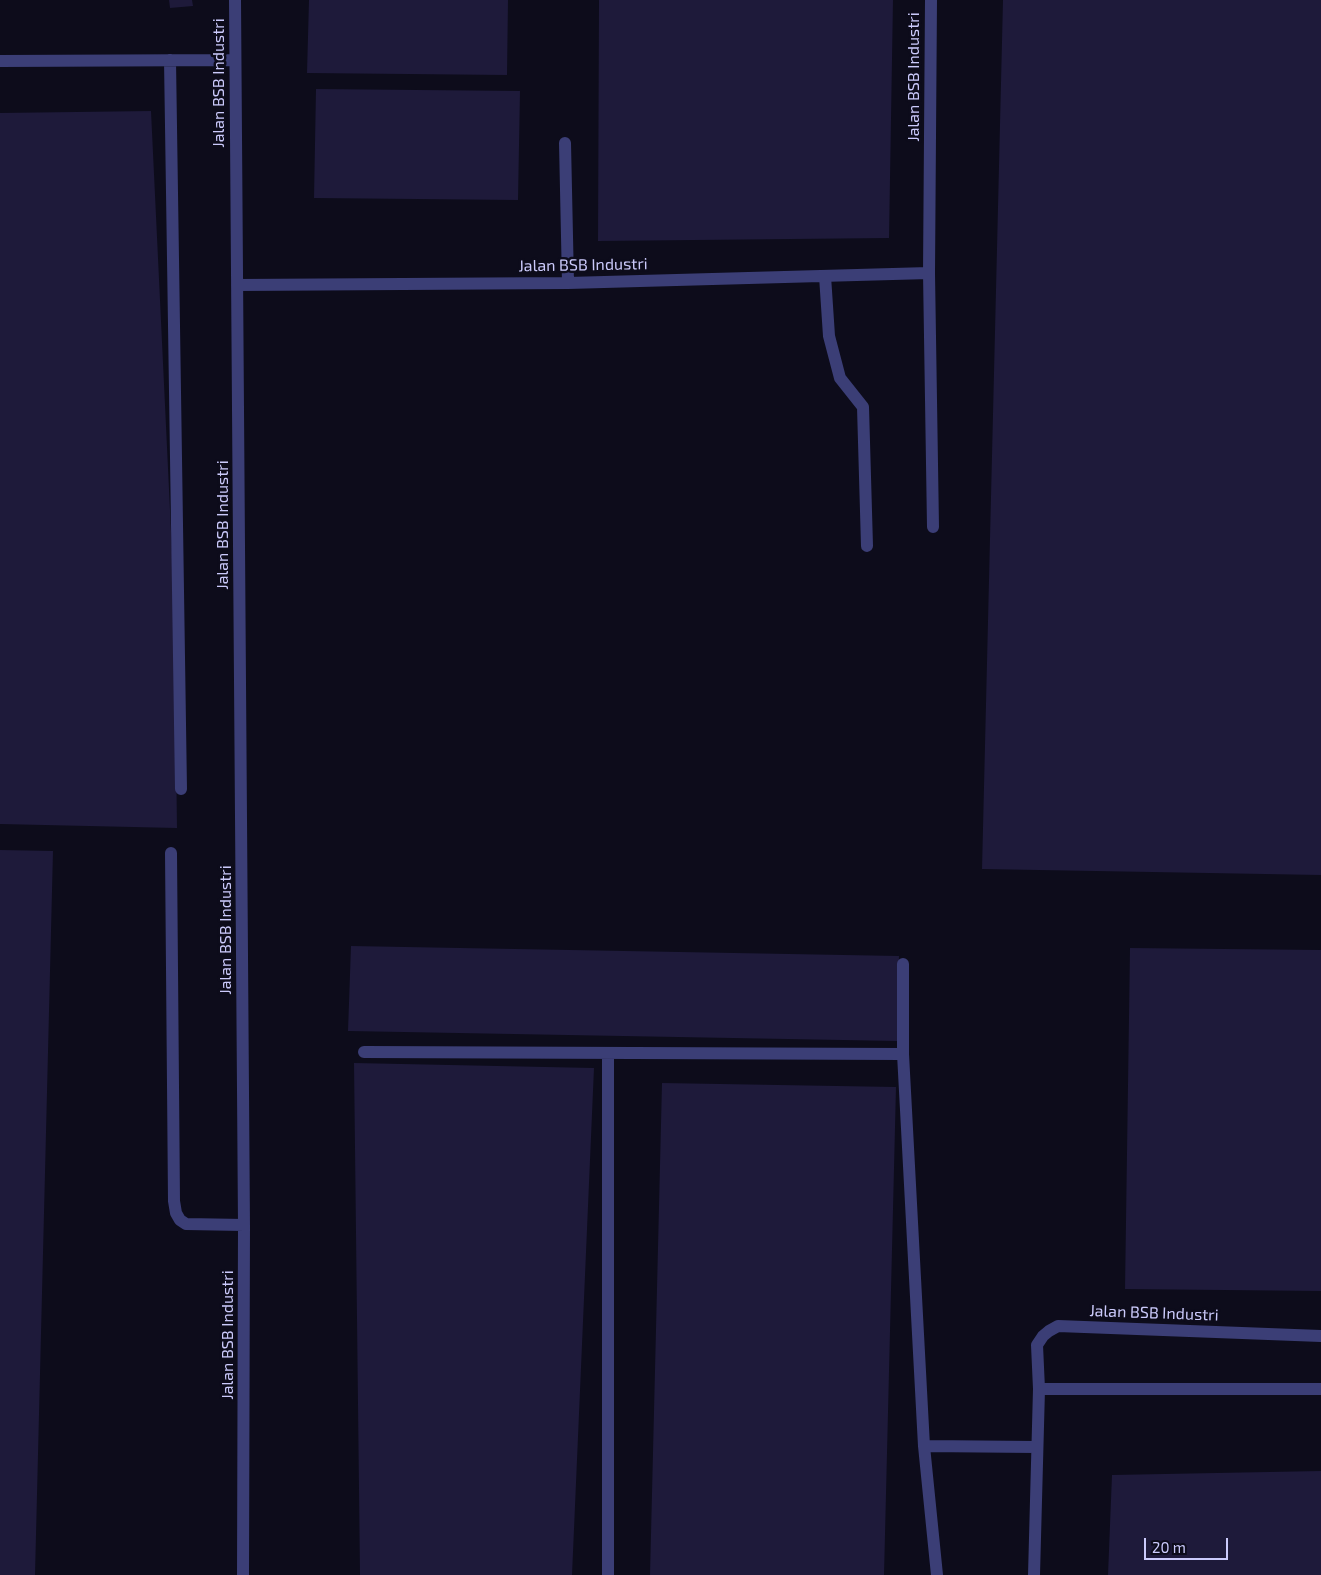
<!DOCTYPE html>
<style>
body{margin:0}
#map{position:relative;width:1321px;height:1575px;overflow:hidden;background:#0d0c1b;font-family:"Exo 2",sans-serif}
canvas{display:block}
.scale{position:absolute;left:1144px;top:1538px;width:84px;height:22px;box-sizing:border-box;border:2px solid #cbcafb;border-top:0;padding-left:6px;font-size:15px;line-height:18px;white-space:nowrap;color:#cbcafb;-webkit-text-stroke:4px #0d0c1b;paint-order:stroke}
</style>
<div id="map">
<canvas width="1321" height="1575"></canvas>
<div class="scale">20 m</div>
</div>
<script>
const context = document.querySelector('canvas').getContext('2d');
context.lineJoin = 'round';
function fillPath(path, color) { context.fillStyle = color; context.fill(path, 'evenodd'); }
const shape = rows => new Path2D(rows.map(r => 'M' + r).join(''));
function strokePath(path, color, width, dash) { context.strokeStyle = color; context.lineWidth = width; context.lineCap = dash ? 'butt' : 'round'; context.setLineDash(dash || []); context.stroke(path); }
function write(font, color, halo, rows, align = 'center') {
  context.font = font + ' "Exo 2",sans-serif'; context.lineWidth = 5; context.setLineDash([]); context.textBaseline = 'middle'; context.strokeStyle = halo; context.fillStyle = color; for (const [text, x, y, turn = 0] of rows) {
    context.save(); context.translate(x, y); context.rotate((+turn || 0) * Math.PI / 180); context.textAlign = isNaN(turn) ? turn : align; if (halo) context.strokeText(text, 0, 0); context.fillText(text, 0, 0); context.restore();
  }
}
fillPath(shape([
 [169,0,192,0,193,6,170,8],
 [309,0,508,0,507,75,307,73],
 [599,0,893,0,889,238,598,241],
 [1003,0,1321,0,1321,875,982,869],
 [316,89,520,91,518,200,314,198],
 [151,111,174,594,177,828,0,824,0,113],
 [0,850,53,851,35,1575,0,1575],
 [351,946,899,956,897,1041,348,1031],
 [1130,948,1321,950,1321,1291,1125,1289],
 [354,1063,594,1068,572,1575,360,1575],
 [662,1083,896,1087,884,1575,650,1575],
 [1321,1471,1321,1575,1108,1575,1112,1475]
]), '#1e1a3a');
strokePath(shape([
 [235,0,244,1225,243,1575],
 [931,0,929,273,933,527],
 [170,60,181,789],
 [0,61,235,60],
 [565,143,568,283],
 [825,276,829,336,840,378,863,407,867,546],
 [237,285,568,283,929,273],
 [171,853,174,1201,176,1213,180,1220,186,1224,244,1225],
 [903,964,903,1054,924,1446,1036,1447],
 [364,1052,903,1054],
 [608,1054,608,1575],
 [1039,1389,1321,1389],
 [924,1446,937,1575],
 [1034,1575,1039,1389,1037,1345,1043,1336,1049,1331,1058,1326,1321,1336]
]), '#3b3e76', 12);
write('16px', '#cbcafb', '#0d0c1b', [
 ["Jalan BSB Industri",914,77,-90],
 ["Jalan BSB Industri",219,83,-90],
 ["Jalan BSB Industri",583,265,-1],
 ["Jalan BSB Industri",223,525,-90],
 ["Jalan BSB Industri",226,930,-90],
 ["Jalan BSB Industri",1154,1313,2],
 ["Jalan BSB Industri",228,1335,-90]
]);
</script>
